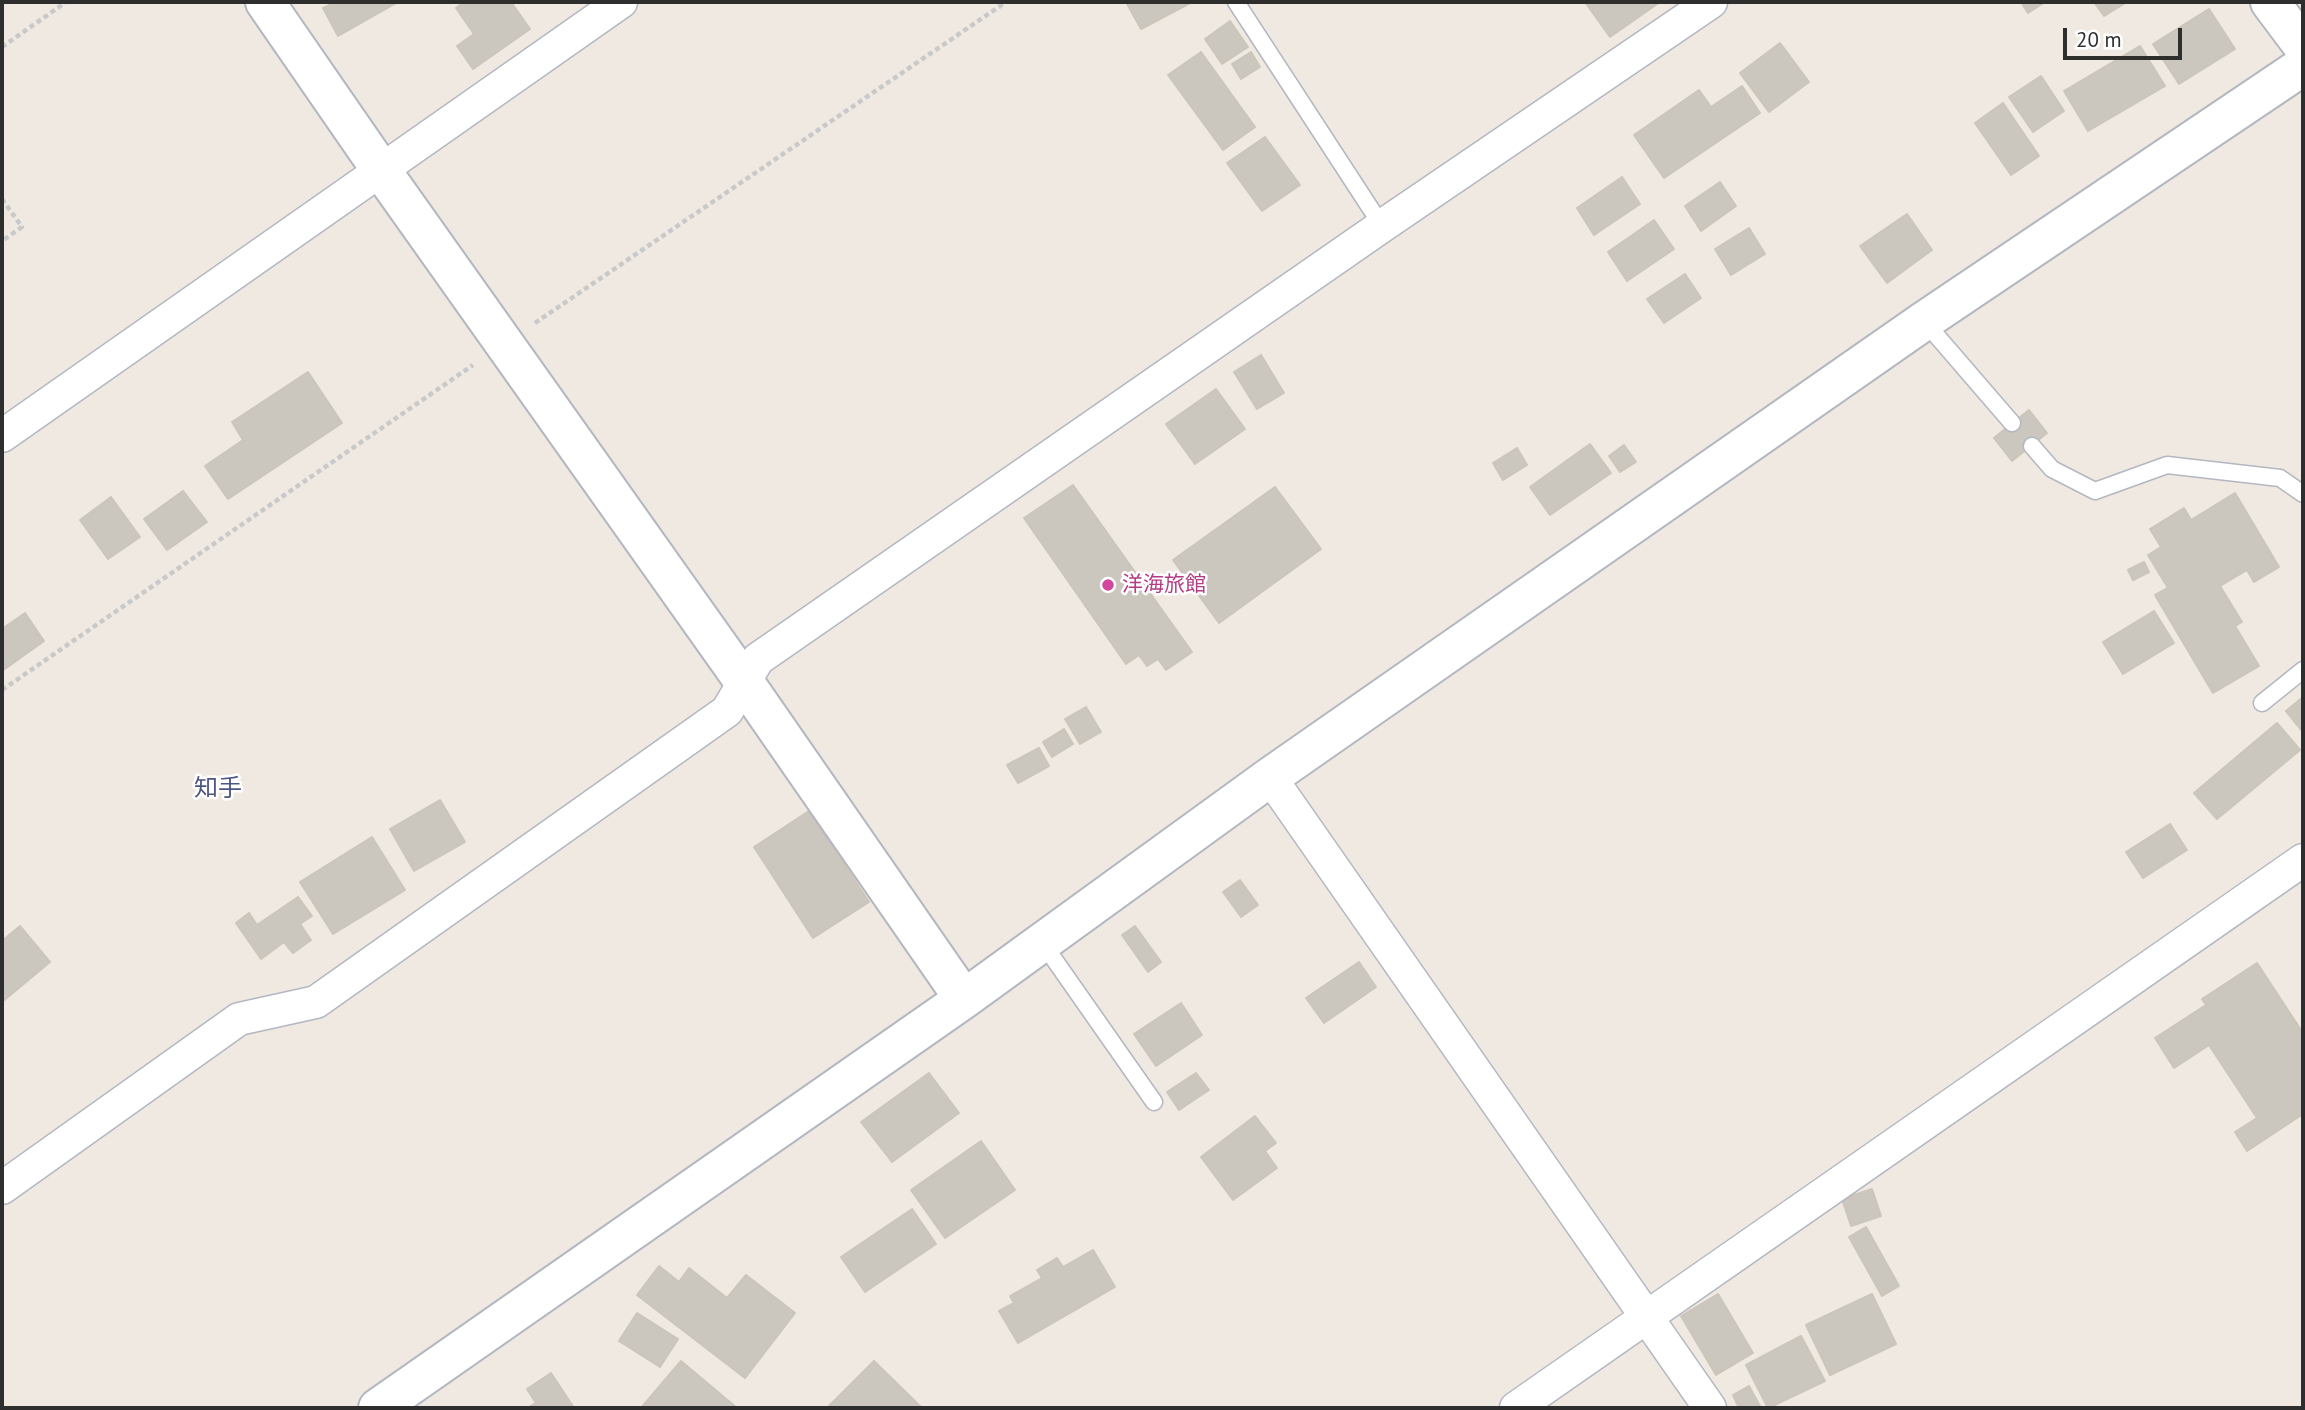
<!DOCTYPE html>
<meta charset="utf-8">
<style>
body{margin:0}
#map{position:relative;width:2305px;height:1410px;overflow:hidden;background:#efe9e1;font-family:"PT Sans",sans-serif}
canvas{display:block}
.frame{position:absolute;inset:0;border:4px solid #2e2e2e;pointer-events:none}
.scale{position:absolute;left:2063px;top:28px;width:119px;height:32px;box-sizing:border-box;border:4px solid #2e2e2e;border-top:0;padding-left:9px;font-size:21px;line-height:24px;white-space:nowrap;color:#2e2e2e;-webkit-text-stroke:5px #fff;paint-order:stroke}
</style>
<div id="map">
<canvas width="2305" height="1410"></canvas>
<div class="frame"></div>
<div class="scale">20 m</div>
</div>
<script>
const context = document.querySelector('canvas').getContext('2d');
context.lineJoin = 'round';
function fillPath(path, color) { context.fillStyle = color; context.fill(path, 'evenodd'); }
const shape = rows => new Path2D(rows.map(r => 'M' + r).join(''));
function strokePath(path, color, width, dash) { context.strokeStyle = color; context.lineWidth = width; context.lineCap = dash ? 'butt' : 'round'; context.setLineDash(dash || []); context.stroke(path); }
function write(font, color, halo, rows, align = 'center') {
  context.font = font + ' "PT Sans","Noto Sans JP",sans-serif'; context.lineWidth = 5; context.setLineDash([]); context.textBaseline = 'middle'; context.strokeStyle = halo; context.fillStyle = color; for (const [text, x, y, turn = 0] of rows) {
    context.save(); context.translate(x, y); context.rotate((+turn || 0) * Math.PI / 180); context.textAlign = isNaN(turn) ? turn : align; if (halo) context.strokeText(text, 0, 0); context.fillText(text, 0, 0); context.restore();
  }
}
const building = shape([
 [329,2,398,2,338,36,323,8,330,5,329,2],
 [464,2,511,2,530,29,473,69,457,46,474,34,456,8,464,2],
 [1126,2,1192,2,1141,29,1126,2],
 [1585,2,1660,2,1610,37,1585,2],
 [2021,2,2045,2,2028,13,2021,2],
 [2094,2,2127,2,2104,16,2094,2],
 [2209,9,2235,49,2179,84,2153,44,2209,9],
 [1230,21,1248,47,1222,64,1205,39,1230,21],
 [1780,43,1809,82,1769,112,1740,73,1780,43],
 [2140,46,2165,86,2088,131,2064,91,2140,46],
 [1201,52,1255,127,1223,150,1168,75,1201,52],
 [1251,52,1260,67,1241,79,1232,64,1251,52],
 [2041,76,2064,111,2033,132,2009,97,2041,76],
 [1742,86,1760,113,1664,178,1634,135,1699,90,1711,107,1742,86],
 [2003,103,2039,156,2011,175,1975,123,2003,103],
 [1265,137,1300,185,1262,211,1227,163,1265,137],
 [1622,177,1640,204,1594,235,1577,208,1622,177],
 [1720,182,1736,206,1701,231,1685,206,1720,182],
 [1907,214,1932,250,1887,283,1860,246,1907,214],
 [1654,220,1674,249,1627,281,1608,252,1654,220],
 [1749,228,1765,254,1731,275,1715,249,1749,228],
 [1685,274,1701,298,1664,323,1647,299,1685,274],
 [1261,355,1284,393,1257,409,1234,372,1261,355],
 [308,372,342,423,228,499,205,466,243,440,232,422,308,372],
 [1216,389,1245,429,1195,464,1166,424,1216,389],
 [2029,410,2047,433,2012,461,1994,438,2029,410],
 [1590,444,1611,473,1550,515,1530,487,1590,444],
 [1624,445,1636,462,1620,472,1609,456,1624,445],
 [1517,448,1527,465,1503,480,1493,463,1517,448],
 [1073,485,1192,652,1166,670,1158,659,1147,666,1139,655,1126,664,1024,518,1073,485],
 [1275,487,1321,549,1219,623,1173,560,1275,487],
 [183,491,207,522,167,550,144,519,183,491],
 [2235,493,2279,567,2254,582,2247,570,2220,586,2242,622,2235,626,2259,666,2213,693,2155,595,2168,588,2148,555,2161,547,2150,529,2184,508,2191,520,2235,493],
 [111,497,140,537,108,559,80,520,111,497],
 [2144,562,2149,572,2133,580,2128,570,2144,562],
 [2154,611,2174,643,2123,674,2103,642,2154,611],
 [25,613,44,641,2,671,2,629,25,613],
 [2303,697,2303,732,2286,711,2303,697],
 [1086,707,1101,732,1080,744,1065,719,1086,707],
 [2277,723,2300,750,2217,819,2194,793,2277,723],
 [1064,729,1073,744,1052,757,1043,742,1064,729],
 [1039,748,1049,766,1018,783,1007,765,1039,748],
 [440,800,465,842,414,871,390,829,440,800],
 [809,811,869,902,813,938,754,847,809,811],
 [2170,824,2187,850,2143,878,2126,852,2170,824],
 [372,837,405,890,333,934,300,882,372,837],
 [1240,880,1258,905,1241,917,1223,892,1240,880],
 [298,897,312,916,300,924,311,940,293,953,284,942,261,959,236,923,249,913,257,925,298,897],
 [20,926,50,962,2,1002,2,941,20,926],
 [1135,926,1161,962,1148,972,1122,935,1135,926],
 [1359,962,1376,987,1324,1023,1306,998,1359,962],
 [2257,963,2303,1033,2303,1114,2247,1151,2235,1132,2257,1118,2209,1045,2174,1068,2155,1038,2206,1005,2202,999,2257,963],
 [1181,1003,1202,1035,1156,1066,1134,1034,1181,1003],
 [929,1073,959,1113,892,1162,861,1122,929,1073],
 [1196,1073,1209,1090,1179,1110,1167,1092,1196,1073],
 [1255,1116,1276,1143,1265,1151,1277,1168,1233,1200,1201,1157,1255,1116],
 [981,1141,1015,1190,945,1238,911,1190,981,1141],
 [1872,1189,1881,1216,1851,1226,1842,1199,1872,1189],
 [912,1209,936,1244,865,1292,841,1257,912,1209],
 [1866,1227,1899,1286,1882,1296,1849,1237,1866,1227],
 [1093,1250,1115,1287,1018,1343,999,1311,1014,1303,1010,1296,1042,1278,1037,1270,1057,1258,1063,1267,1093,1250],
 [659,1266,679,1282,689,1268,727,1298,746,1275,795,1313,745,1378,637,1295,659,1266],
 [1718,1294,1753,1353,1716,1375,1681,1316,1718,1294],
 [1872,1294,1896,1344,1830,1375,1806,1325,1872,1294],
 [637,1313,678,1339,660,1367,619,1341,637,1313],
 [1801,1336,1825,1381,1768,1408,1746,1365,1801,1336],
 [681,1361,737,1408,641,1408,681,1361],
 [874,1361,921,1407,827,1408,874,1361],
 [551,1373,574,1408,527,1408,536,1403,527,1389,551,1373],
 [1749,1386,1761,1408,1739,1408,1733,1395,1749,1386]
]);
fillPath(building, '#cbc7bf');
strokePath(building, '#cbc5ba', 2);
const service = shape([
 [1236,2,1382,226],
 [1924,321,2012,423],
 [2032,446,2052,469,2095,491,2167,465,2280,478,2303,494],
 [2262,703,2303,670],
 [1042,942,1154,1102]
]);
const minor = shape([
 [2,436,621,2],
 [1270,777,1710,1408],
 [2,1188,239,1019,316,1002,727,711,758,659,1382,226,1711,2],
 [1516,1408,2303,860]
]);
const tertiary = shape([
 [265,2,381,170,745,683,964,999],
 [378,1408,964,999,1270,777,1924,321,2303,66]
]);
const secondary = shape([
 [2270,2,2303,46]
]);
strokePath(service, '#b4b7c1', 19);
strokePath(minor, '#b4b7c1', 35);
strokePath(tertiary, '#b4b7c1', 42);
strokePath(secondary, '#b4b7c1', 42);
strokePath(shape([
 [2,47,66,2],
 [2,199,22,227,2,241],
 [535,323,1006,2],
 [2,690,473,365]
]), '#c9c9c9', 4.5, [5, 3.5]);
strokePath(service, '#fff', 16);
strokePath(minor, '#fff', 32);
strokePath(tertiary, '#fff', 38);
strokePath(secondary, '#fff', 38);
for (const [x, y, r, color] of [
 [1108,585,7,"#d1479c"]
]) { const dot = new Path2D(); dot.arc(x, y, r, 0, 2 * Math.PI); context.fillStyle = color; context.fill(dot); strokePath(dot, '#fff', 2.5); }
write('21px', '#b23c85', '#fff', [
 ["洋海旅館",1122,585]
], 'left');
write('24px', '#4d5680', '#fff', [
 ["知手",218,789]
]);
</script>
